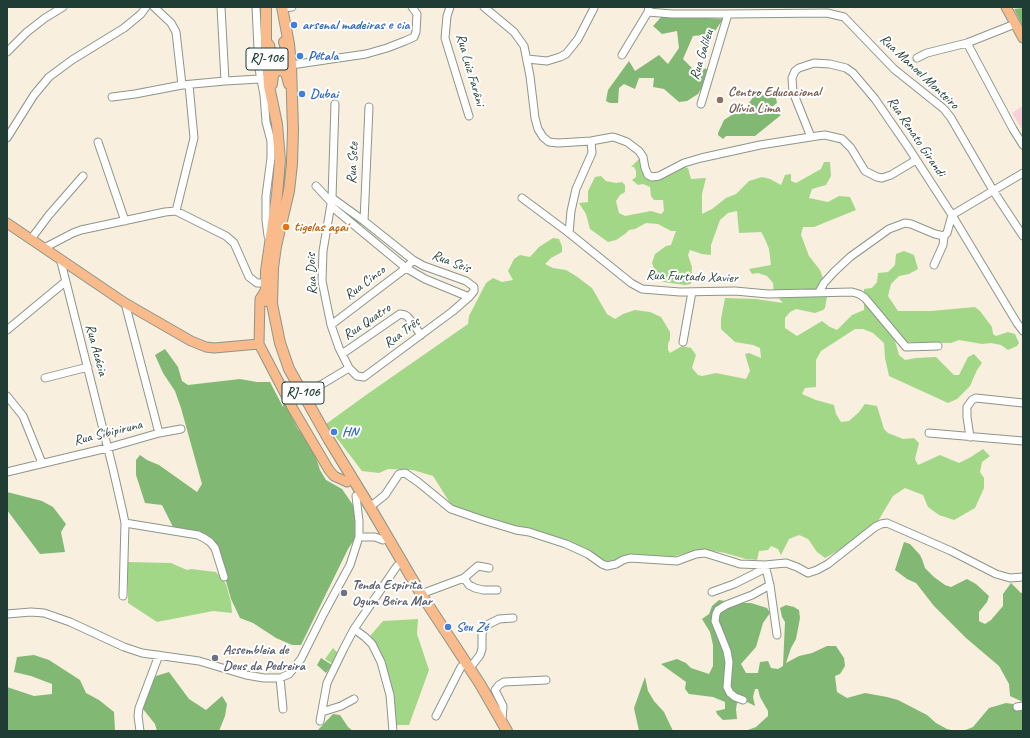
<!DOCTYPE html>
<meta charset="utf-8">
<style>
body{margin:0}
#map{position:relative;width:1030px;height:738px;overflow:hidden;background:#f8efdf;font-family:Caveat,sans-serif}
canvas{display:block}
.frame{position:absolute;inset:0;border:8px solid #1f3d34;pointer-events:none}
</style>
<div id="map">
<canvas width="1030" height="738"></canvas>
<div class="frame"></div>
</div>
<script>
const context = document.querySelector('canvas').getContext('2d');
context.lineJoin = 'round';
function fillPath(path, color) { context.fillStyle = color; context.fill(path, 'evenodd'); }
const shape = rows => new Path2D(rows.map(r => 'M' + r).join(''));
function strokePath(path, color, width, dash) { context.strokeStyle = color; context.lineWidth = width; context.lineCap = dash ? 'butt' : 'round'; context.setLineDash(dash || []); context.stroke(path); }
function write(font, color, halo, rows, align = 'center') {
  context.font = font + ' Caveat,sans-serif'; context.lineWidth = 4; context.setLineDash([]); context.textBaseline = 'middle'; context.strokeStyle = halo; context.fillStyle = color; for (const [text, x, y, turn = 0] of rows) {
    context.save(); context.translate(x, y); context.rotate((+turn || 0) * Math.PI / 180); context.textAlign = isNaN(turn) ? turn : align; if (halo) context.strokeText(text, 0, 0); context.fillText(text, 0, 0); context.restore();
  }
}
fillPath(shape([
 [1023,106,1023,131,1012,113]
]), '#f6cfd7');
fillPath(shape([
 [639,159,643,169,655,176,684,167,688,168,691,179,706,178,702,194,702,214,712,209,726,198,736,194,749,181,762,177,770,179,781,185,785,175,791,174,791,181,796,183,821,169,824,162,830,162,831,176,826,185,812,189,809,198,828,202,839,196,850,197,856,210,814,227,803,227,801,235,809,256,820,270,828,291,825,308,823,310,815,313,796,309,790,312,785,318,785,328,797,336,822,321,830,327,837,330,852,315,864,310,864,289,872,288,877,282,878,273,888,272,895,265,896,254,904,251,914,255,918,269,909,274,899,276,891,284,888,296,898,311,931,311,975,307,980,311,992,327,993,334,996,336,1008,332,1015,334,1019,343,1017,346,1008,350,1001,345,991,343,982,344,959,340,951,343,922,343,908,342,893,334,899,355,905,360,916,358,936,357,954,375,959,375,968,357,974,354,982,363,977,370,970,386,957,399,948,403,889,376,885,358,884,343,873,333,863,329,855,329,821,351,816,360,816,387,805,388,802,394,816,400,834,405,836,414,841,422,849,421,859,412,865,404,877,406,884,429,888,433,903,439,914,438,919,443,915,459,918,465,940,455,959,463,971,457,983,449,990,456,982,462,980,472,984,478,984,488,975,508,954,520,939,515,928,507,923,495,905,488,893,496,878,521,848,545,825,558,817,552,808,539,799,535,789,539,781,555,778,549,771,546,768,550,759,551,757,560,746,559,725,553,702,549,664,559,641,556,611,565,600,561,591,552,551,537,491,521,452,506,433,476,413,470,388,469,379,473,362,471,326,424,366,395,468,324,469,316,486,283,493,278,502,282,513,280,508,271,514,259,520,255,530,257,539,247,553,238,559,239,562,246,562,252,551,258,545,264,553,268,566,270,576,276,592,288,607,314,615,319,623,314,635,310,650,312,661,317,670,332,670,339,668,344,668,350,670,353,682,346,691,348,696,355,692,368,698,375,702,376,716,373,746,379,750,371,745,354,749,353,761,358,760,348,753,345,735,342,721,329,721,319,725,298,756,299,783,303,774,293,773,283,767,276,758,273,752,274,749,269,771,265,769,249,764,237,761,232,739,233,737,211,728,213,720,220,711,245,711,255,702,254,690,250,688,255,692,267,691,284,685,285,664,282,658,279,652,263,655,254,666,246,671,245,676,231,671,231,658,224,646,223,635,229,629,230,625,234,616,240,608,242,590,229,586,214,579,203,588,202,588,191,595,177,601,176,606,181,616,183,622,182,625,185,625,192,620,195,616,201,619,213,625,216,651,211,661,214,664,211,663,200,654,200,651,196,650,187,643,184,638,185,632,180,636,177,636,171,634,167,631,167],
 [128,562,171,563,187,570,191,569,216,572,226,584,231,602,232,613,213,611,157,622,128,603],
 [418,619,417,634,429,670,409,725,396,725,386,665,370,636,383,621],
 [333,648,338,653,333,664,325,659]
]), '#a2d788');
fillPath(shape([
 [1023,8,1023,27,1014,9],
 [663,15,723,19,713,34,693,36,683,59,692,68,709,69,705,82,698,94,687,101,679,102,664,89,653,87,654,78,639,78,635,89,624,84,619,88,618,103,610,103,606,101,608,90,629,61,635,71,659,55,668,64,679,48,677,31,662,34,653,26],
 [775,94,777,103,768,110,781,115,755,136,726,136,723,139,718,135,718,133,724,120,733,114,740,114,755,95],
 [165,349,178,367,182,381,188,385,240,379,257,382,270,382,283,407,283,400,298,429,312,445,320,470,326,480,342,489,353,505,355,511,357,524,356,537,348,549,301,645,292,645,276,638,253,623,240,618,231,599,216,545,209,537,173,527,162,505,145,503,136,475,136,460,140,455,147,460,159,465,197,492,202,484,181,408,175,391,163,373,155,355],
 [7,492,42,501,53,507,66,524,61,532,65,552,40,554,7,510],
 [904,542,910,544,920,555,922,559,925,568,934,577,945,585,951,587,967,579,976,584,989,596,987,602,979,612,979,621,985,624,991,620,1003,606,1003,594,1011,583,1021,593,1023,592,1023,702,1010,696,1009,684,999,666,966,638,934,606,916,583,907,579,895,570],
 [719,600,736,603,751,603,767,608,770,613,763,623,756,647,741,664,746,673,758,673,760,662,768,661,771,668,778,669,783,666,785,622,782,617,780,608,786,605,794,607,799,610,800,618,796,639,791,648,786,663,799,656,812,653,827,646,836,646,844,658,845,666,840,674,835,676,837,692,847,698,865,693,887,697,898,700,927,715,936,723,947,729,955,731,745,731,756,727,768,716,768,711,760,697,758,689,755,689,753,697,755,706,747,702,737,703,736,709,737,719,723,720,717,714,716,711,725,709,725,702,713,697,689,694,685,689,686,682,661,664,677,659,686,663,691,668,709,674,713,666,713,645,710,632,702,619,709,614,712,606],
 [34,655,49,660,80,680,86,693,99,700,114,712,115,730,114,731,7,731,7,687,34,696,52,694,52,684,31,676,14,672,17,657],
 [321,658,332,665,326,673,317,665],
 [169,672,189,699,206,710,222,696,227,704,225,716,219,731,157,731,155,724,143,709,145,693,156,676],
 [645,677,648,691,654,701,664,712,673,731,639,731,634,708],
 [1006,703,1013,704,1023,710,1023,731,963,731,973,727,989,708],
 [333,714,340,715,348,727,353,731,317,731]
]), '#81b874');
const minor = shape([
 [154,7,171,23,176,32,182,85],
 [221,7,225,81],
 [256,7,259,69,264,95,266,96],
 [450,7,447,16,445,38,448,48,469,116],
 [484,7,514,32,524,46,530,76,535,118,538,129,543,137,549,142,558,143,591,141,613,137,619,139,627,142,639,151,643,157,645,168,648,175,652,177,659,176,684,163,701,158,760,145,817,136,825,135,842,139,851,148,865,171,877,177,882,178,891,175,916,160],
 [282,8,292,7],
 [648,12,672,14,728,14,827,13,844,17,894,69,944,109,951,118,994,192,1023,236],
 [967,43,1013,129,1023,145],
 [7,52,27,32,45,18,63,7],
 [622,55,648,12,649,7],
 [917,58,927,53,967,43,1015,24],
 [527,59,547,61,560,57,566,54,578,39,594,8],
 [291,65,366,54,387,48,405,41,414,37,416,32,417,14,412,7],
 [264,95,266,122,271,141,271,158,266,196,266,220,268,236],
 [112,97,135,94,182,85,225,81,260,79],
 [701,104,728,14],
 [811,137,793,92,792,78,795,71,799,68,814,63,830,64,846,68,853,73,875,99,908,147,952,215,1017,323,1023,331],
 [7,138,34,95,49,77,72,60,124,28,141,14,146,7],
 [98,142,125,221],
 [316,186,331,202],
 [332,198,364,221,413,260,424,266,466,281,474,287,474,291,469,297,453,311,364,377,357,376,349,368,339,348,331,325,322,281,323,251,332,198,335,104],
 [522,198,569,233,631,283,642,289,680,292,735,291,768,294,852,292,859,294,865,298,906,347,938,346],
 [331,206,406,268,425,279,469,297],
 [176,211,194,138,189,85],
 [364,221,369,107],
 [569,233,571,211,576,189,592,153,591,141],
 [31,239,49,215,83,176],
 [44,248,73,233,81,230,165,212,176,211,226,236,234,243,249,277,257,283,265,283],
 [60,258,113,469,123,513,125,523,123,596],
 [934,265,943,245,944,236],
 [819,292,824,283,834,272,850,257,889,229,905,223,911,224,935,234,944,236,947,233,952,215,1023,173],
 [125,303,159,433],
 [331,325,406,268,413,260],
 [7,330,65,282],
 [683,342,692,292],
 [342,354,400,314,405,315,408,317,421,335],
 [45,378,88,367],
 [304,395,349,368],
 [7,396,23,416,42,463],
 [929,433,1023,441],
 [970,437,967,417,967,407,972,400,976,398,1023,403],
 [7,472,107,448,159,433,181,429],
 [370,507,385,495,399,474,405,473,418,482,451,509,483,520,516,530,529,532,566,544,588,554,602,564,607,566,616,564,623,560,630,558,677,561,696,554,705,553,740,564,765,565,786,563,797,567,808,573,817,570,828,564,875,527,881,524,887,523,951,551,996,574,1010,578,1023,577],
 [125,523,198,535,204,538,210,542,215,548,224,577],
 [359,537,375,537,383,540],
 [765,565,770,585,777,635],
 [464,578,469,585,475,588,483,590,497,590],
 [712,592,734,584,766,568],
 [421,594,464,578,478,566,489,568],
 [7,614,31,612,44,613,70,622,124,647,142,653,199,661,246,675,264,678,280,678,289,674,301,659,324,613,350,565,359,537,359,521,356,496],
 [354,629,365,637,372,644,381,662,390,695,393,731],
 [470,668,480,655,482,649,482,634,485,626,499,619,513,618],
 [280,678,283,709],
 [743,700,735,697,730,693,727,687,729,662,727,651,715,621,716,614,718,610,726,605,752,595,770,585],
 [1017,707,1023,706],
 [322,712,341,706,354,699],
 [436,716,461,667],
 [320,721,327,683,344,648,354,629,397,566],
 [502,721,503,706,495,690,499,685,504,682,546,680],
 [140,731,138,716,139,708,159,655]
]);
const major = shape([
 [1006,7,1023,38],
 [7,223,125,303,191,341,206,347,214,348,259,344],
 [265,291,260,299,259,344,293,409,329,470,334,476,347,482]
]);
const highway = shape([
 [266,7,266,38,269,86,277,124,280,160,277,195,266,271,266,301],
 [282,7,289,44,291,65,293,130,292,164,289,191,276,246,273,268,272,304,280,343,289,369,329,440,370,507,421,594,480,684,507,731],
 [269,45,271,55,277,58,281,57,284,53,286,48,284,42],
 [272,84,273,75,277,70,280,69,286,73,289,84]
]);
strokePath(minor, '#8c968a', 9);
strokePath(major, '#8c968a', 11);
strokePath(highway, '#8c968a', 12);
strokePath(minor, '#fff', 7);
strokePath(major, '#fabb8c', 9);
strokePath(highway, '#fabb8c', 10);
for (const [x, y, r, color] of [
 [294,25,4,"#3f7fe0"],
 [300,56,4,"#3f7fe0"],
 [302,94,4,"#3f7fe0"],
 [720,100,4,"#8d6e63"],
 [286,227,4,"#e8710a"],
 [334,432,4,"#3f7fe0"],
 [344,593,4,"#6b7280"],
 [448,627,4,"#3f7fe0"],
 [215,658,4,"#6b7280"]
]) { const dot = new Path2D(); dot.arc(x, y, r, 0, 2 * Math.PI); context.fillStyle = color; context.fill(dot); strokePath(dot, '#fff', 1.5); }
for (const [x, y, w] of [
 [267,59,42],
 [303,393,42]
]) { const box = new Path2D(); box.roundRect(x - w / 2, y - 11, w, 22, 3); context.fillStyle = '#fff'; context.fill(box); strokePath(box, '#1f3d34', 1); }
write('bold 13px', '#1f3d34', null, [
 ["RJ-106",267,59],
 ["RJ-106",303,393]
]);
write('bold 14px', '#366cbe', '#fff', [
 ["arsenal madeiras e cia",302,25],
 ["Pétala",308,56],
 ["Dubai",310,94],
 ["HN",342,432],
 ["Seu Zé",456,627]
], 'left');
write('14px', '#1f3d34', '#fff', [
 ["Rua Galileu",702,55,-73],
 ["Rua Luiz Farâni",470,70,74],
 ["Rua Manoel Monteiro",919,72,43],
 ["Rua Renato Girandi",916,137,56],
 ["Rua Sete",353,163,-87],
 ["Rua Seis",451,262,21],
 ["Rua Dois",312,274,-92],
 ["Rua Furtado Xavier",692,277,2],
 ["Rua Cinco",365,283,-37],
 ["Rua Quatro",367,322,-34],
 ["Rua Três",402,333,-37],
 ["Rua Acácia",96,350,75],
 ["Rua Sibipiruna",108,433,-14]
]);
write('bold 14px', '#785e54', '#fff', [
 ["Centro Educacional",728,92],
 ["Olívia Lima",728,108]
], 'left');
write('bold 14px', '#c56008', '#fff', [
 ["tigelas açaí",294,227]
], 'left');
write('bold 14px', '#5b616d', '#fff', [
 ["Tenda Espirita",352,585],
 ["Ogum Beira Mar",352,601],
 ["Assembleia de",223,650],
 ["Deus da Pedreira",223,666]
], 'left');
</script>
